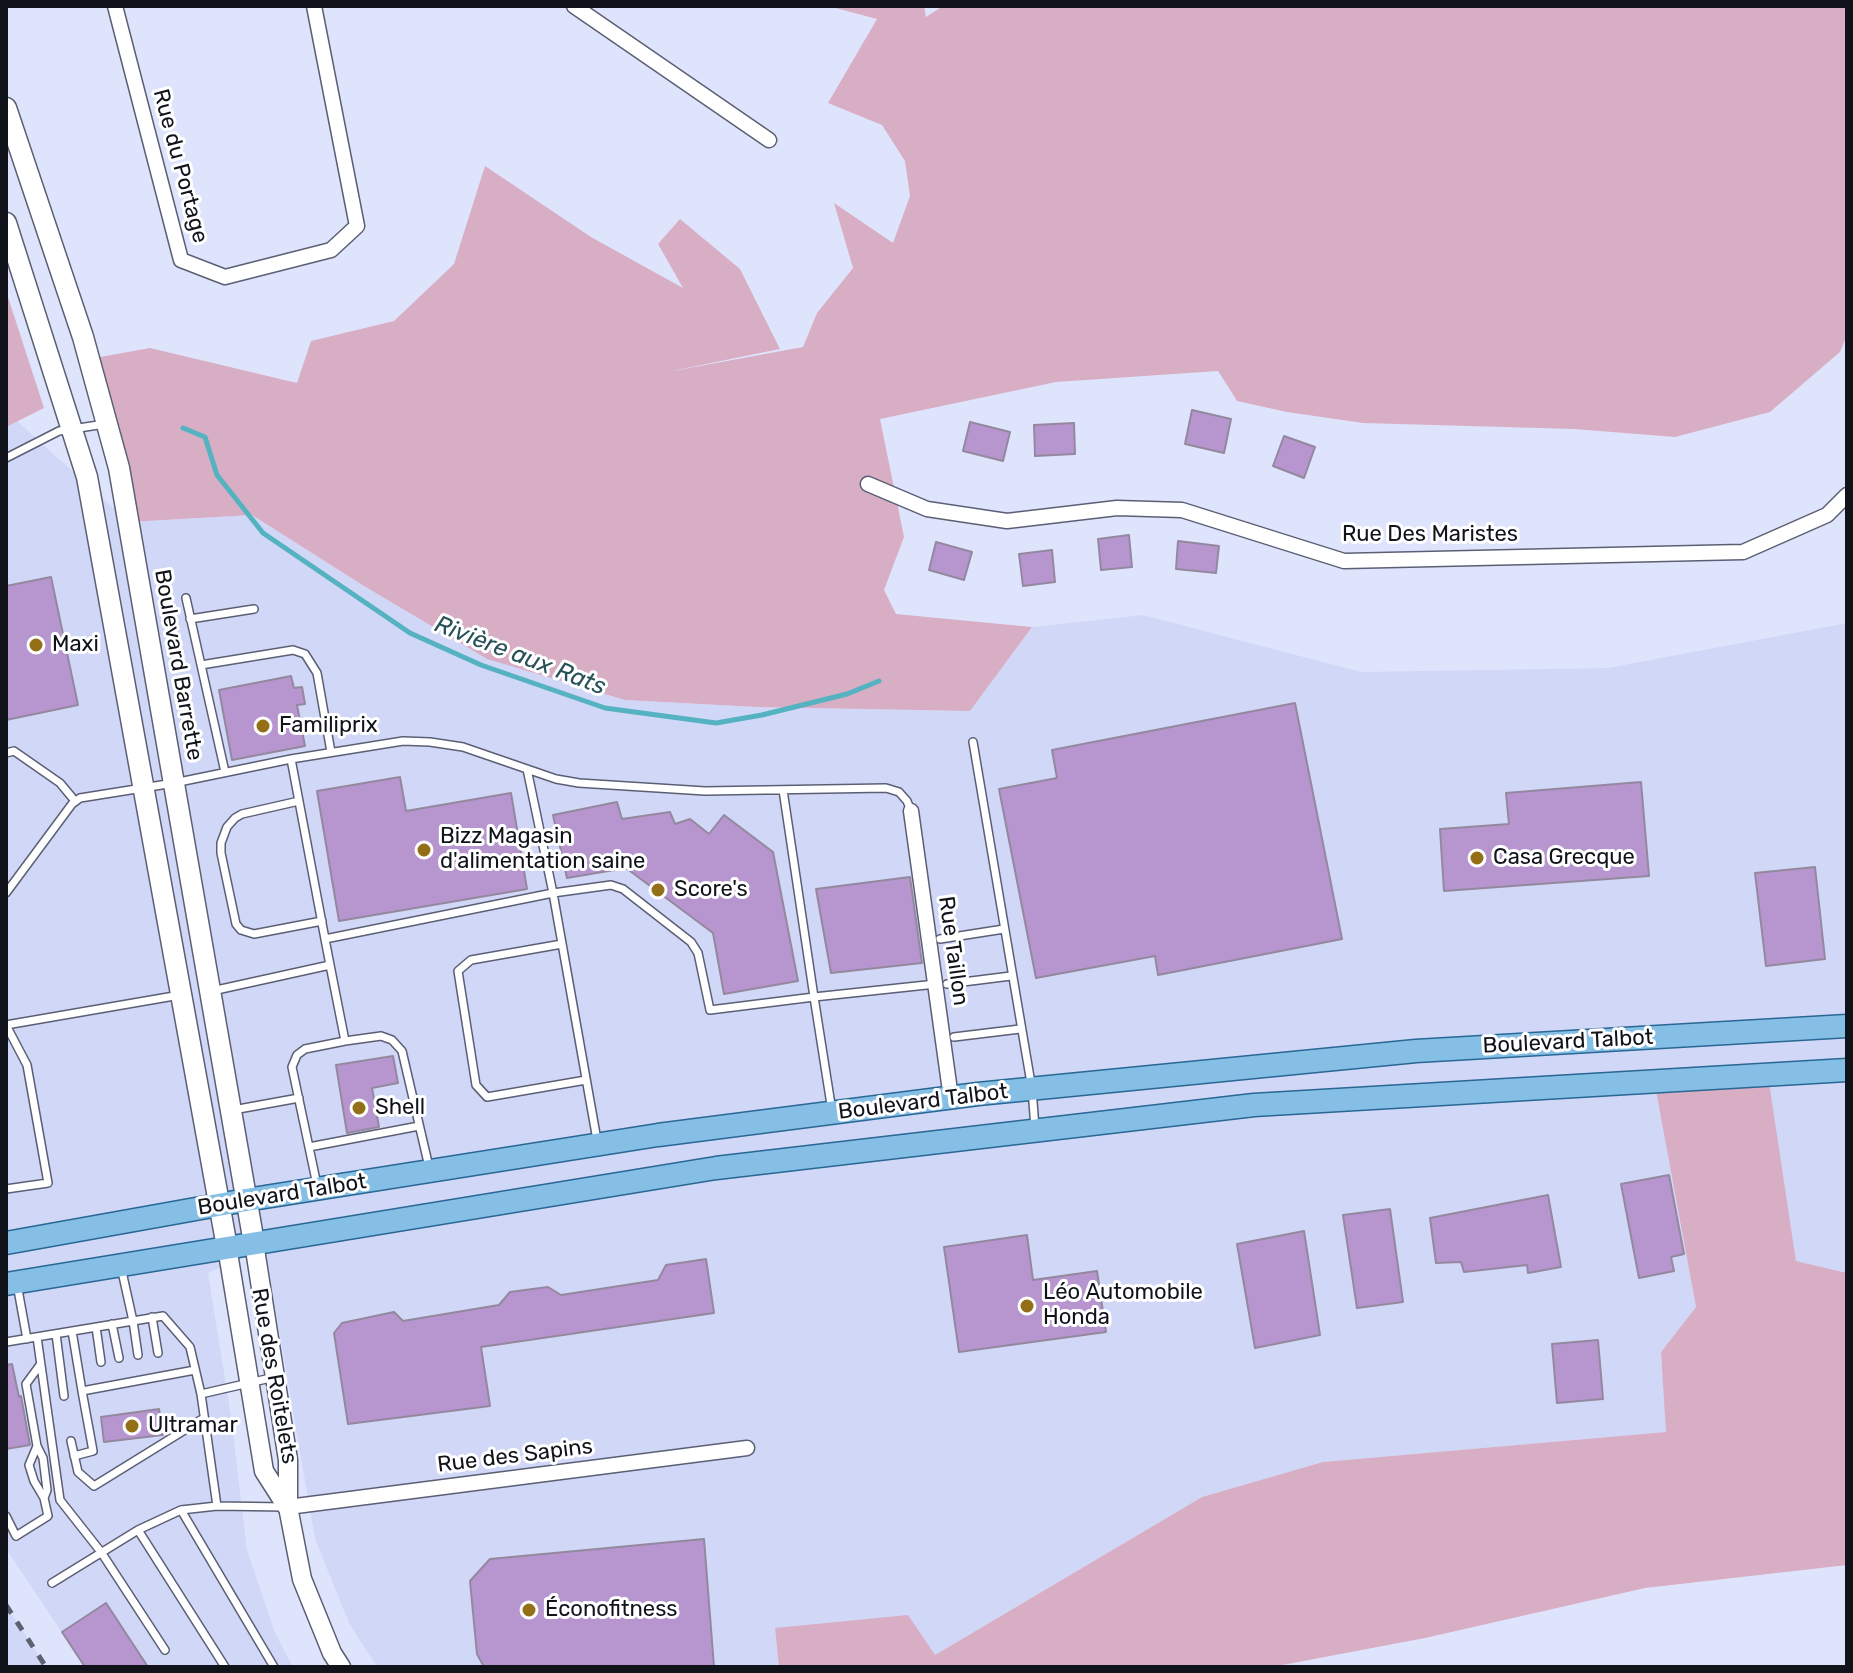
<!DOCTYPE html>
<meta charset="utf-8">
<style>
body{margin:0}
#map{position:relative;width:1853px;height:1673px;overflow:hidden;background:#dfe4fd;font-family:Rubik,sans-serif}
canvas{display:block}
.frame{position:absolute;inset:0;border:8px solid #11131b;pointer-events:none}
</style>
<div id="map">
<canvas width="1853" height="1673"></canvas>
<div class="frame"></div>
</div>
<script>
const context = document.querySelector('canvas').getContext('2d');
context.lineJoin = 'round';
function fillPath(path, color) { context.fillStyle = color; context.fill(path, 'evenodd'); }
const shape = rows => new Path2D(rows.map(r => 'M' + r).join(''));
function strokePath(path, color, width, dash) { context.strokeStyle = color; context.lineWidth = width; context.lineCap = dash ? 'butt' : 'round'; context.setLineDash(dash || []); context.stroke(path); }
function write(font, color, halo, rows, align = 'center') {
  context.font = font + ' Rubik,sans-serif'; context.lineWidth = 6; context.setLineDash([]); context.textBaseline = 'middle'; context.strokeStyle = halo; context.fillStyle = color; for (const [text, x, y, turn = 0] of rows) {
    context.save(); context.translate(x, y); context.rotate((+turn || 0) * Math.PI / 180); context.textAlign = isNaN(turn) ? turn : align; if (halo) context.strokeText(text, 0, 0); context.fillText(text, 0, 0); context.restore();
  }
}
fillPath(shape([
 [17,421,129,522,252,515,364,586,487,659,625,700,757,707,970,711,1032,627,1143,615,1361,672,1608,668,1847,623,1847,1273,1796,1261,1767,1076,1654,1080,1696,1307,1661,1352,1667,1432,1323,1462,1202,1497,935,1655,775,1629,779,1667,377,1667,349,1623,315,1539,265,1248,208,1273,231,1416,247,1550,275,1633,293,1667,85,1667,6,1549,6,427],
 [6,1605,46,1667,6,1667]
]), '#d1d7f7');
fillPath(shape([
 [828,6,924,6,926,17,943,6,1847,6,1847,335,1840,352,1770,412,1675,437,1574,429,1363,423,1287,412,1237,401,1218,371,1056,382,880,419,904,537,884,590,896,614,1032,627,970,711,757,707,625,700,487,659,364,586,252,515,129,522,89,359,150,348,297,383,311,341,394,321,454,264,485,166,591,237,683,288,658,244,680,219,740,269,780,349,667,372,803,347,817,313,853,268,834,203,893,243,910,196,905,161,882,125,828,103,877,19],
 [6,291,44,408,6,427],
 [1768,1076,1796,1261,1847,1273,1847,1565,1645,1588,1425,1638,1272,1667,779,1667,775,1628,908,1615,935,1655,1202,1497,1323,1462,1666,1432,1661,1352,1696,1307,1654,1080]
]), '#d8aec5');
strokePath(shape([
 [183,428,205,437,217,475,263,533,410,633,481,665,605,708,716,723,762,715,847,694,879,681]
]), '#55b2c1', 5);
const building = shape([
 [1192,410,1231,419,1224,453,1185,444,1192,410],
 [970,422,1010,432,1003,461,963,451,970,422],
 [1074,423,1075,454,1035,456,1034,425,1074,423],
 [1284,436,1315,447,1304,478,1273,466,1284,436],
 [1129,535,1132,567,1101,570,1098,539,1129,535],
 [1178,541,1219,546,1216,573,1176,569,1178,541],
 [936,542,972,552,964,580,929,570,936,542],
 [1052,550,1055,582,1023,586,1019,554,1052,550],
 [51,577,78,705,6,720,6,586,51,577],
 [291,676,294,688,302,687,305,704,297,705,305,746,232,760,219,690,291,676],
 [1295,703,1342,939,1158,975,1155,956,1036,978,999,789,1057,778,1052,750,1295,703],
 [400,777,406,811,511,793,527,889,339,921,317,791,400,777],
 [1641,782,1649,876,1444,891,1440,829,1509,824,1506,793,1641,782],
 [617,802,622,819,670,812,675,824,690,819,709,834,724,815,773,852,798,981,724,994,713,933,626,868,567,878,553,815,617,802],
 [1815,867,1825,959,1766,966,1755,873,1815,867],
 [910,877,922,963,831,973,816,889,910,877],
 [393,1056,398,1083,372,1088,379,1127,347,1133,336,1065,393,1056],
 [1669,1175,1684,1254,1671,1257,1674,1271,1639,1278,1621,1184,1669,1175],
 [1548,1195,1561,1267,1528,1273,1527,1265,1464,1272,1461,1262,1436,1263,1430,1218,1548,1195],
 [1390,1209,1403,1302,1357,1308,1343,1215,1390,1209],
 [1304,1231,1320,1335,1255,1348,1237,1244,1304,1231],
 [1027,1235,1033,1280,1097,1271,1106,1332,959,1352,944,1247,1027,1235],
 [706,1259,714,1313,481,1347,490,1406,348,1424,334,1333,342,1323,394,1312,403,1321,499,1305,510,1292,548,1287,561,1295,658,1280,666,1265,706,1259],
 [1598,1340,1603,1399,1557,1403,1552,1344,1598,1340],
 [12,1364,19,1397,21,1396,30,1445,6,1449,6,1365,12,1364],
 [159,1409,163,1435,104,1442,101,1417,159,1409],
 [704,1539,714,1667,484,1667,477,1654,470,1581,490,1559,704,1539],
 [106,1603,148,1667,85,1667,62,1632,106,1603]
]);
fillPath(building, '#b796d0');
strokePath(building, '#94889e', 2);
const service = shape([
 [6,458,59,431,105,424],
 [186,598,225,772],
 [190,619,254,609],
 [201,665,293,650,305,654,317,673,331,752],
 [973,742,1032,1089,1035,1128],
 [6,753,14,751,60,783,75,801],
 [291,759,403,741,430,742,463,747,556,779,579,783,705,791,886,788,899,792,907,801,911,811],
 [527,769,553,893,611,885,623,889,691,942,698,953,710,1010,814,997,832,1111],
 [783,790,814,997,936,984],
 [299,801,242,814,235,818,227,827,221,843,221,853,236,924,241,930,254,934,322,921],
 [6,893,72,804,80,798,174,783,291,759,325,939],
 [940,939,1004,929],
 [562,944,471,960,458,971,476,1085,487,1097,586,1080],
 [947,984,1011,976],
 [212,991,330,965,325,939,553,893,597,1140],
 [6,1025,180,995],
 [954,1037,1020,1029],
 [345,1041,381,1036,392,1040,402,1051,429,1167],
 [233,1110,299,1098],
 [309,1147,419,1126],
 [317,1185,292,1067,297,1055,305,1049,345,1041,330,965],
 [6,1189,48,1183,27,1065,7,1027],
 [121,1267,133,1321,163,1316,190,1347,201,1394],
 [17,1284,27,1339],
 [152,1317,158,1353],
 [112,1324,119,1358],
 [96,1327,101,1362],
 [72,1331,82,1391,195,1370],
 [56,1334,64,1396],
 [37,1337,60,1500,101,1552,165,1650],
 [6,1342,133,1321,138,1355],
 [71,1441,78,1472,94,1486,204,1418],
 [37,1446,43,1458,47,1490,44,1498],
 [74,1456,93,1451,82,1391],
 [217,1506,201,1394,275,1377],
 [181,1510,274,1667],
 [6,1516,16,1536,48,1516,44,1498,34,1481,29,1465,37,1446,26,1384,40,1365],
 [138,1530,225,1667],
 [52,1583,138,1530,181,1510,217,1506,286,1507]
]);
const minor = shape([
 [115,6,181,260,225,277,331,250,357,226,314,6],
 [574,6,769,140],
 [868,484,927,509,1007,521,1117,508,1182,510,1344,561,1743,552,1827,515,1847,495],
 [911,811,951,1098],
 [288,1507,747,1448]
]);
const tertiary = shape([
 [254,1243,288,1460,288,1507,302,1579,332,1653,341,1667],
 [227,1247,264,1471,287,1507]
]);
const secondary = shape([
 [6,108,83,337,119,468,254,1243],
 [6,223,87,477,227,1247]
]);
const primary = shape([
 [6,1243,246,1200,658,1135,978,1094,1416,1051,1847,1026],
 [6,1284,716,1168,1254,1105,1847,1070]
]);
strokePath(service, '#5b5f74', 10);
strokePath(minor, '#5b5f74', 17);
strokePath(tertiary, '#5b5f74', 21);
strokePath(secondary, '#5b5f74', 23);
strokePath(primary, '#296794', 25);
strokePath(service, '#fff', 7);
strokePath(minor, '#fff', 14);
strokePath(tertiary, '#fff', 18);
strokePath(secondary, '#fff', 20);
strokePath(primary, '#86bfe6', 22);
strokePath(shape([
 [6,1605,46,1667]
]), '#5e6170', 5, [10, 10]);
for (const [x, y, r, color] of [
 [36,645,8,"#937017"],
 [263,726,8,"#937017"],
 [424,850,8,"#937017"],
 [1477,858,8,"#937017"],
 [658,890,8,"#937017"],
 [359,1108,8,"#937017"],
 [1027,1306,8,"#937017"],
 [132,1426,8,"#937017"],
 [529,1610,8,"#937017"]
]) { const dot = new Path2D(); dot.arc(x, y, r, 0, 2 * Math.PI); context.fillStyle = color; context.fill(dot); strokePath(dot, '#fff', 3); }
write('22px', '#11131b', '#fff', [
 ["Rue du Portage",180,166,75],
 ["Rue Des Maristes",1430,535],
 ["Boulevard Barrette",178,665,80],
 ["Rue Taillon",953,951,82],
 ["Boulevard Talbot",1568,1042,-3],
 ["Boulevard Talbot",923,1102,-7],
 ["Boulevard Talbot",282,1195,-9],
 ["Rue des Roitelets",274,1376,80],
 ["Rue des Sapins",515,1456,-7]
]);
write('22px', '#11131b', '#fff', [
 ["Maxi",52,645],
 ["Familiprix",279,726],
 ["Bizz Magasin",440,837],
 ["d'alimentation saine",440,862],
 ["Casa Grecque",1493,858],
 ["Score's",674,890],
 ["Shell",375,1108],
 ["Léo Automobile",1043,1293],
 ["Honda",1043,1318],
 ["Ultramar",148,1426],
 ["Éconofitness",545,1610]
], 'left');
write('italic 24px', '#275158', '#fff', [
 ["Rivière aux Rats",520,656,21]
]);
</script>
